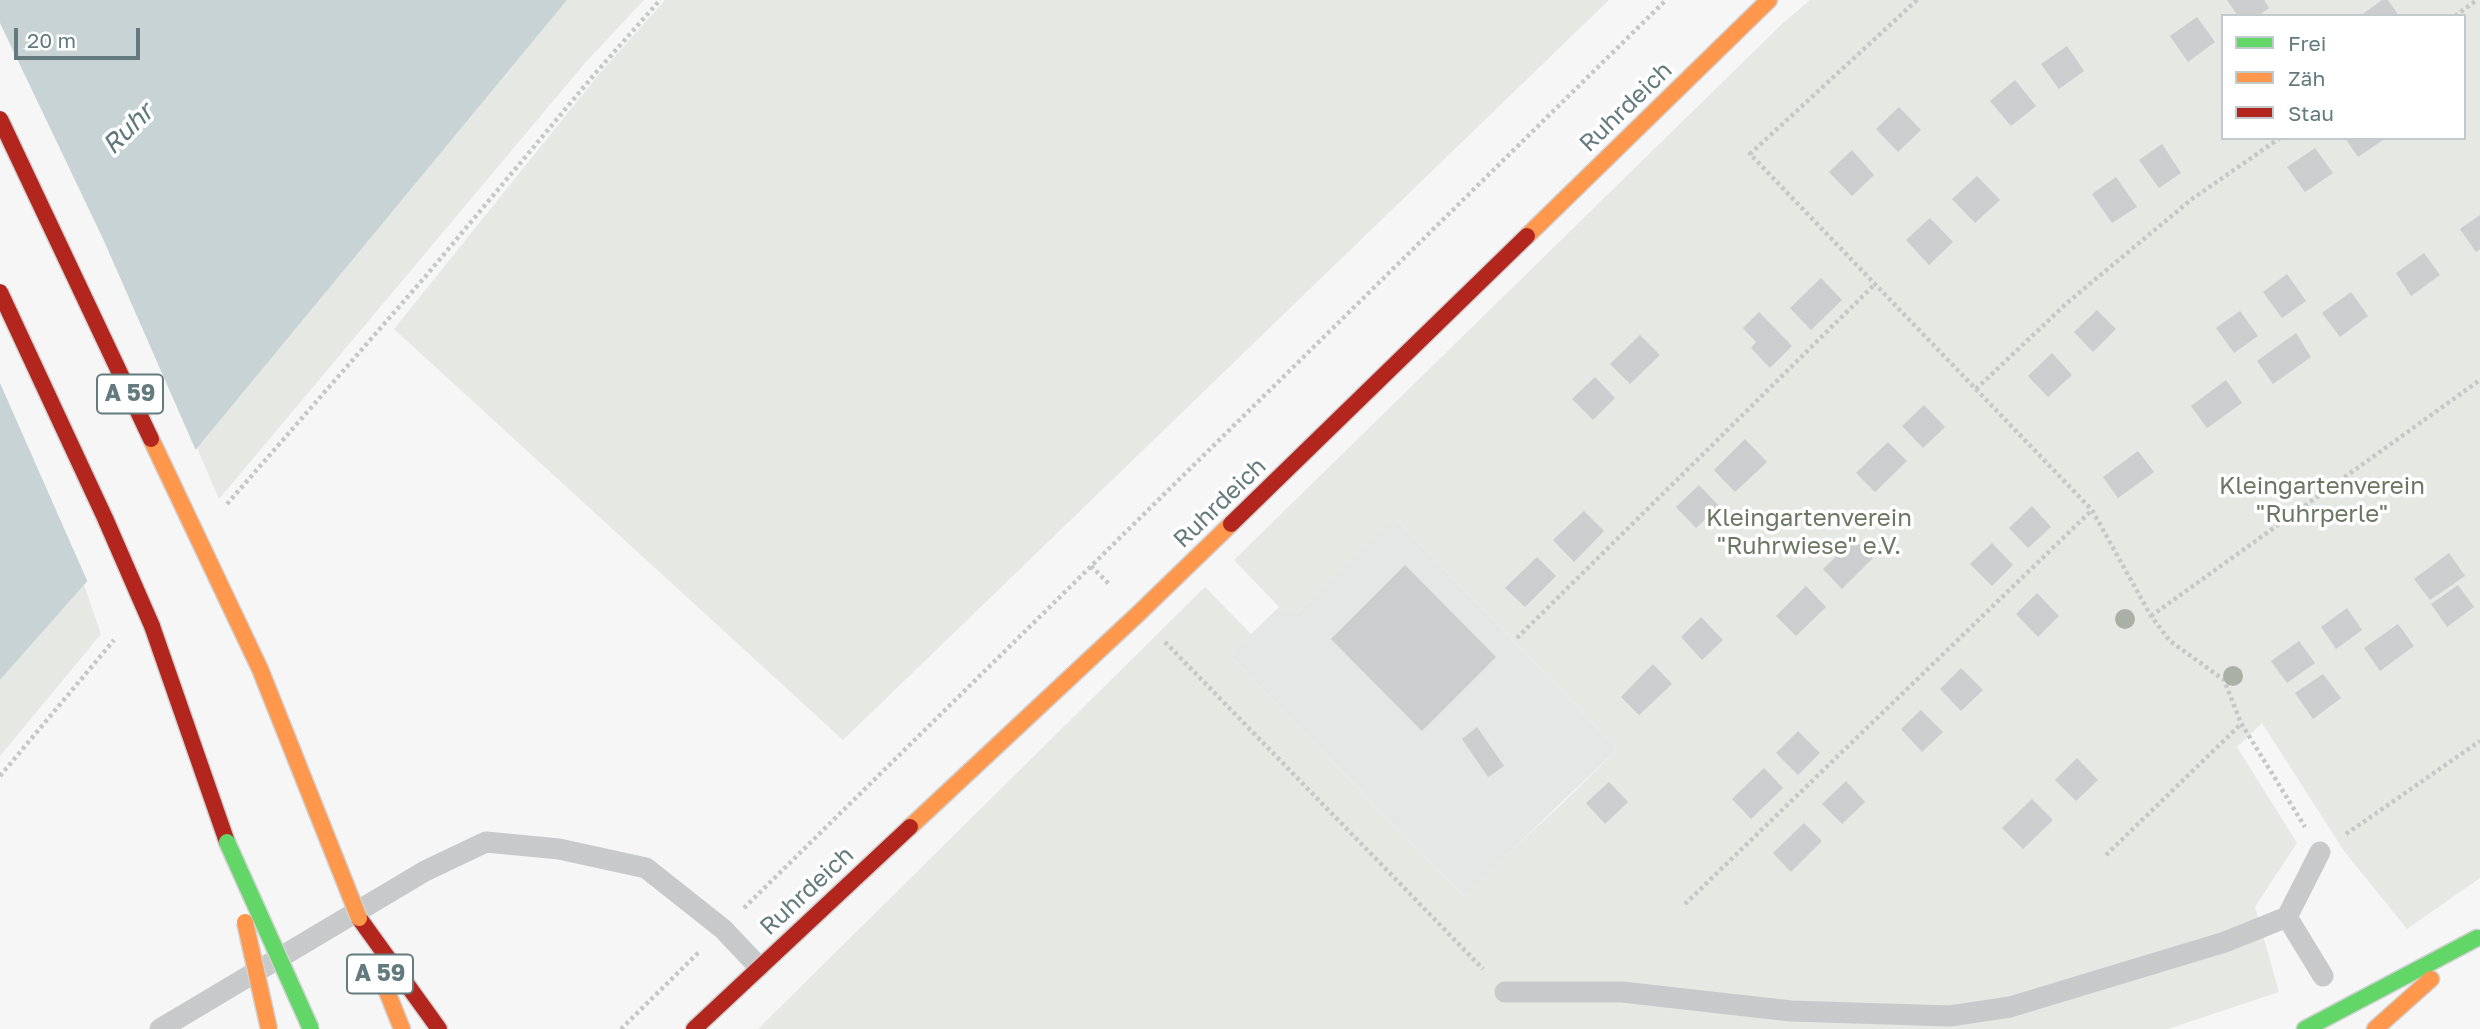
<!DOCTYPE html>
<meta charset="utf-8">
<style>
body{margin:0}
#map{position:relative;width:2480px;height:1029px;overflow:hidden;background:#f6f6f6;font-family:"Golos Text",sans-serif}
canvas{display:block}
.legend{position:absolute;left:2221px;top:14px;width:245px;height:126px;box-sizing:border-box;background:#fff;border:2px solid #c1cacc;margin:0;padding:9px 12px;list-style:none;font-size:21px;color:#637a7f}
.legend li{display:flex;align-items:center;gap:14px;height:35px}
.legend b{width:35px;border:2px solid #c1cacc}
.scale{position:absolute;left:14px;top:28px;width:126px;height:32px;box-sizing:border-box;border:4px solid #637a7f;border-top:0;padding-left:9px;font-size:21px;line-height:24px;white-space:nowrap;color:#637a7f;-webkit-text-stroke:5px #fff;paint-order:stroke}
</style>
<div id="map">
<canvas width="2480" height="1029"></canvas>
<ul class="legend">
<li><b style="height:9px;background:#63d668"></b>Frei</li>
<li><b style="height:9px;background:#ff974d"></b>Zäh</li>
<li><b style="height:9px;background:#b3261e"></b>Stau</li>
</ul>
<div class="scale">20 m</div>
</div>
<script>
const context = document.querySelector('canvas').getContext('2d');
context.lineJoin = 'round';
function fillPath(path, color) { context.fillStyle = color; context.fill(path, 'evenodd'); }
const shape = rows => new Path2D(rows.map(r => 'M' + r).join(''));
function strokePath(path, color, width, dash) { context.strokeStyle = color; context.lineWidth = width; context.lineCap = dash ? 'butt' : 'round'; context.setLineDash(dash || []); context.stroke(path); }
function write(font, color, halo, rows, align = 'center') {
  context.font = font + ' "Golos Text",sans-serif'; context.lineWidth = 7; context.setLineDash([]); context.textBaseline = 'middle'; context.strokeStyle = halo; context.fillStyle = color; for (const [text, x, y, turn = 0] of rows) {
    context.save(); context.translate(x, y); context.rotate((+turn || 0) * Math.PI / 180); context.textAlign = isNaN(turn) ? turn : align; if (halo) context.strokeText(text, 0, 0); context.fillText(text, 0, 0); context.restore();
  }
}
fillPath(shape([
 [1395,518,1617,749,1464,896,1229,655,1279,607,1297,613]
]), '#e5e7e6');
fillPath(shape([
 [567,0,644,0,585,63,219,499,197,448],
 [665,0,1609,0,843,740,394,329,599,74],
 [1810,0,2480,0,2480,878,2407,929,2344,851,2262,723,2237,747,2297,843,2255,907,2279,992,2168,1029,758,1029,1205,587,1251,634,1230,656,1463,895,1564,802,1617,749,1396,519,1297,613,1279,607,1234,560,1783,23],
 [2223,16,2464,16,2464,138,2223,138],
 [84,585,101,634,0,756,0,680]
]), '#e6e8e3');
fillPath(shape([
 [0,0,567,0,84,585,0,680]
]), '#c7d3d4');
fillPath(shape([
 [0,23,104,241,197,453,89,585,0,383]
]), '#f6f6f6');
fillPath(shape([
 [2227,0,2264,0,2269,8,2258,16,2238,16],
 [2382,0,2388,0,2399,16,2364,16,2363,14],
 [2197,17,2215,42,2188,62,2170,36],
 [2067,46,2084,71,2059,89,2041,64],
 [2015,80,2036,106,2011,126,1990,101],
 [1899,107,1921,130,1898,152,1876,129],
 [2345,138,2386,138,2358,157],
 [2162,144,2181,173,2159,188,2139,160],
 [2315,148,2333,173,2305,192,2287,167],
 [1852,150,1874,175,1852,196,1829,172],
 [1977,176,2000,200,1975,223,1952,199],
 [2116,177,2137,207,2112,223,2092,194],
 [2480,215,2480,249,2476,252,2460,229],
 [1930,218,1953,242,1929,265,1906,240],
 [2424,253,2440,275,2411,296,2396,273],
 [2287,274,2306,301,2282,318,2263,292],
 [1821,278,1842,300,1811,330,1790,308],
 [2351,292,2368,316,2340,337,2322,313],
 [2097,310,2116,329,2093,352,2074,332],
 [2240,311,2258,336,2234,353,2216,328],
 [1759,312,1792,346,1770,368,1751,348,1756,342,1743,328],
 [2296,333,2311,357,2273,384,2257,361],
 [1640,335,1660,355,1630,384,1610,364],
 [2052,353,2072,375,2048,397,2028,376],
 [1595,377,1615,398,1593,420,1572,399],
 [2226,380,2242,403,2207,428,2191,406],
 [1924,405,1945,427,1923,448,1902,426],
 [1745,439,1767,462,1735,492,1714,470],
 [1888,442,1907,461,1875,492,1856,473],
 [2138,451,2154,472,2118,498,2103,477],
 [1699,485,1719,506,1696,528,1676,507],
 [2032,506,2051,527,2028,548,2009,528],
 [1584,511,1604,531,1574,562,1553,540],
 [1854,539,1873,558,1842,589,1823,569],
 [1992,543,2013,565,1992,586,1970,564],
 [2449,553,2465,576,2430,600,2414,579],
 [1537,557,1556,576,1525,607,1505,588],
 [1405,565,1496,657,1422,731,1331,639],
 [2458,585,2474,607,2447,627,2431,604],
 [1806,586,1826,607,1796,636,1776,616],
 [2037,593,2059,616,2038,637,2016,614],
 [2347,608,2362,630,2336,649,2321,627],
 [1701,617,1723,640,1702,660,1681,637],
 [2398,624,2414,646,2380,671,2364,648],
 [2299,641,2315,663,2287,683,2271,661],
 [1653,664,1672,684,1639,715,1621,697],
 [1961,668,1983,690,1961,711,1940,689],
 [2323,674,2341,698,2313,719,2295,693],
 [1921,710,1943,732,1922,752,1901,729],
 [1477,727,1504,766,1488,777,1462,739],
 [1798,731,1820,753,1798,775,1776,753],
 [2077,758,2098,780,2076,801,2055,780],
 [1764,768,1783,788,1751,819,1732,799],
 [1846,781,1865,802,1842,824,1822,804],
 [1609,782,1628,802,1605,824,1586,803],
 [2032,799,2053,820,2023,849,2002,828],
 [1804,823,1822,841,1791,872,1773,853]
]), '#cbcdce');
const fast = shape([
 [2305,1029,2477,938]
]);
const slow = shape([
 [1527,236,1769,0],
 [910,827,1138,614,1231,524],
 [378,969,402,1029],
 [2375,1029,2431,979]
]);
const jam = shape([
 [1231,524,1527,236],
 [152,626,227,842],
 [359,918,439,1029],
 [694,1029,910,827]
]);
strokePath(fast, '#d1d2d3', 19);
strokePath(slow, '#d1d2d3', 19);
strokePath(jam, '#d1d2d3', 19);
strokePath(shape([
 [1917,0,1750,154,2092,510,2151,616,2170,641,2224,680,2241,723,2305,827],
 [2455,16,2477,0],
 [1976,389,2068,302,2192,199,2280,138],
 [227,504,425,277,593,76,660,0],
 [1091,566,1110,585],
 [2151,616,2480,380],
 [1517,638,1876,283],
 [1165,642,1483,969],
 [0,776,114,640],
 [2346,834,2480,741],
 [2106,855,2241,724],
 [1685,904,2092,510],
 [744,908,1666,0],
 [621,1029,700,951]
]), '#c6c8c8', 4.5, [3.5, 3.5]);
strokePath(shape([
 [2320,852,2287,917,2323,976],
 [1505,992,1622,992,1791,1011,1950,1016,2010,1007,2225,942,2287,917],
 [160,1029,425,871,486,842,559,849,646,868,723,929,759,967]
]), '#c7c9ca', 21);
strokePath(fast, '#63d668', 16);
strokePath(slow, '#ff974d', 16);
strokePath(jam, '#b3261e', 16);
const fastBridge = shape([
 [227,842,311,1029]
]);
const slowBridge = shape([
 [151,439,260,669,359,918],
 [245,922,269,1029]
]);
const jamBridge = shape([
 [0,119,151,439],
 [0,292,105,518,152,626]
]);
strokePath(fastBridge, '#d2d3d3', 19, []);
strokePath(slowBridge, '#d2d3d3', 19, []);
strokePath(jamBridge, '#d2d3d3', 19, []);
strokePath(fastBridge, '#63d668', 16);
strokePath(slowBridge, '#ff974d', 16);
strokePath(jamBridge, '#b3261e', 16);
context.fillStyle = '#aab0a5';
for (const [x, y] of [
 [2125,619],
 [2233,676]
]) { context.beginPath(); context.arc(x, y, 10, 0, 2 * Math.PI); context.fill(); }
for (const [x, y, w] of [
 [130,394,66],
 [380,974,66]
]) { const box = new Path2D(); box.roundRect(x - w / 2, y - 19.5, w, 39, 5); context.fillStyle = '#fff'; context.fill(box); strokePath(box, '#637a7f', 2); }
write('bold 23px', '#637a7f', null, [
 ["A 59",130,394],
 ["A 59",380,974]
]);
write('24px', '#637a7f', '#fff', [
 ["Ruhrdeich",1626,107,-44],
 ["Ruhrdeich",1220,503,-44],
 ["Ruhrdeich",807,891,-43]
]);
write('24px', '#6b7762', '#fff', [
 ["Kleingartenverein",2322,486],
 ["\"Ruhrperle\"",2322,514],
 ["Kleingartenverein",1809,518],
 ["\"Ruhrwiese\" e.V.",1809,546]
]);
write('italic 26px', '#5e7879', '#fff', [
 ["Ruhr",128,129,-45]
]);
</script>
